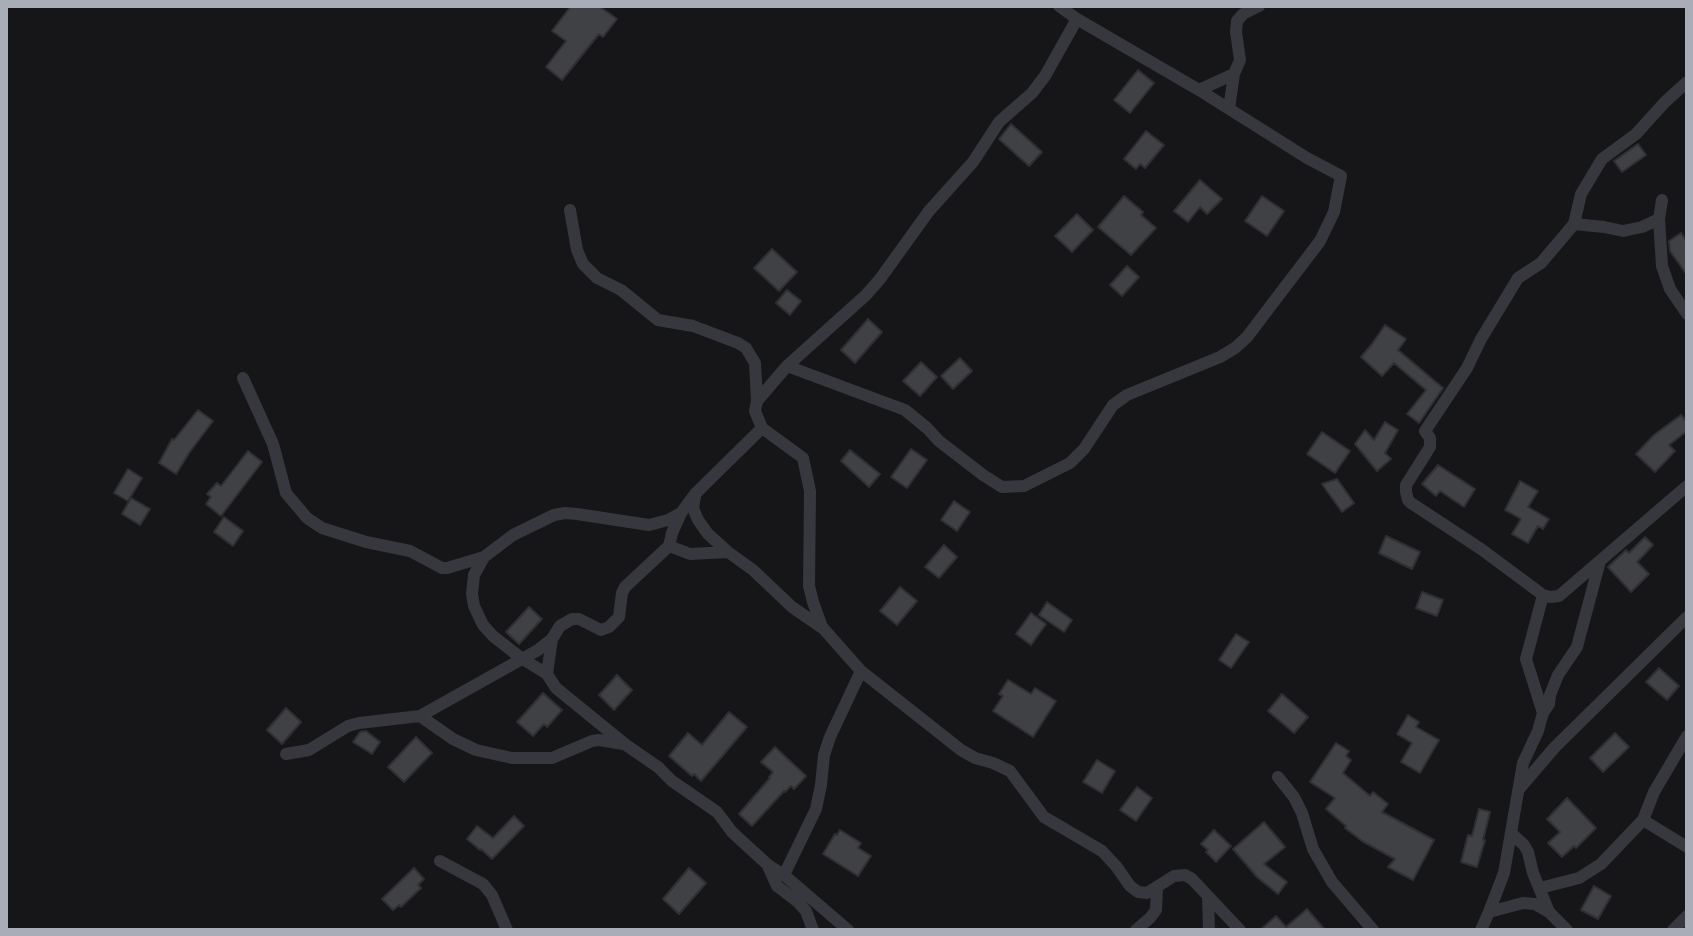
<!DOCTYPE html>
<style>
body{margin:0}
#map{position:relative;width:1693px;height:936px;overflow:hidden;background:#161618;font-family:Overpass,sans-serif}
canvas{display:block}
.frame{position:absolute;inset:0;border:8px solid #a8adb8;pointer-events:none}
</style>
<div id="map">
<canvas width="1693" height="936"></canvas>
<div class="frame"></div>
</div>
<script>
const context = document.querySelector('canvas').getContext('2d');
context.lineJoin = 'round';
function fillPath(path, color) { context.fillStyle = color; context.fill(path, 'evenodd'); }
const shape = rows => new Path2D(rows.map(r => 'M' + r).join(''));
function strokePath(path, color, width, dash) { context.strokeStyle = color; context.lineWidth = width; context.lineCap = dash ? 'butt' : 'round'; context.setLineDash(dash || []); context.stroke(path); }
const building = shape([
 [571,6,599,6,617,19,603,37,599,34,562,80,546,67,566,41,552,31,571,6],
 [1138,70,1154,83,1130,113,1114,100,1138,70],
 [1011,124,1042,152,1029,166,999,139,1011,124],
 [1146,131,1164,145,1145,168,1140,164,1136,169,1124,159,1146,131],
 [1638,144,1646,155,1622,172,1614,161,1638,144],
 [1200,180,1222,199,1207,214,1200,207,1188,222,1174,211,1200,180],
 [1124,196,1143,212,1141,215,1156,228,1131,255,1098,227,1124,196],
 [1262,196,1284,211,1267,236,1245,221,1262,196],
 [1077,214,1093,230,1072,252,1055,236,1077,214],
 [1681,233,1687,242,1687,275,1670,251,1669,241,1681,233],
 [772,249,797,272,779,291,754,268,772,249],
 [1127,266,1139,277,1122,296,1110,285,1127,266],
 [787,290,801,301,790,315,776,303,787,290],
 [868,319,882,332,855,363,841,350,868,319],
 [1385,325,1406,339,1398,350,1443,388,1419,423,1407,414,1426,390,1394,363,1382,376,1361,357,1372,344,1385,325],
 [960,358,972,371,953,389,941,376,960,358],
 [921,362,937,377,920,396,903,381,921,362],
 [198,410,213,421,189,453,176,474,159,463,172,439,174,440,198,410],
 [1681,415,1687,422,1687,431,1669,445,1675,451,1655,472,1636,454,1654,435,1681,415],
 [1385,422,1398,430,1385,453,1391,459,1377,471,1355,444,1365,430,1374,440,1385,422],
 [1322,432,1350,451,1335,473,1307,454,1322,432],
 [911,449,927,460,907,488,891,477,911,449],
 [850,450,880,474,869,487,841,461,850,450],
 [248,451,262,462,221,516,206,504,211,497,207,494,217,483,221,486,248,451],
 [1438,465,1475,489,1464,507,1440,491,1436,496,1422,484,1438,465],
 [128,469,142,478,128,501,114,493,128,469],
 [1337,479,1354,503,1342,512,1322,484,1337,479],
 [1520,481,1538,491,1528,507,1549,519,1543,529,1538,526,1528,543,1512,534,1521,519,1505,510,1520,481],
 [131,498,150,509,140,525,122,514,131,498],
 [954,501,970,512,957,531,941,520,954,501],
 [224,517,243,531,233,546,214,532,224,517],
 [1386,536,1420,552,1412,569,1379,553,1386,536],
 [1645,537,1653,545,1637,562,1649,574,1631,592,1608,567,1626,550,1629,553,1645,537],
 [944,545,957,557,939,578,925,567,944,545],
 [900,587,917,601,897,625,880,611,900,587],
 [1422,592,1443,600,1437,616,1416,608,1422,592],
 [1047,602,1072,620,1064,632,1039,615,1047,602],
 [529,607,542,619,519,644,506,632,529,607],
 [1031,613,1046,624,1031,645,1016,634,1031,613],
 [1236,634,1249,642,1231,668,1219,660,1236,634],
 [1659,668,1679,686,1667,700,1646,682,1659,668],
 [617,675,632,690,614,710,599,695,617,675],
 [1008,680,1031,694,1035,688,1056,701,1033,737,993,711,1003,696,999,694,1008,680],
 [543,693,562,710,547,727,544,724,533,736,517,722,543,693],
 [1282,694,1308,717,1294,733,1268,711,1282,694],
 [286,708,301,722,282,744,267,730,286,708],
 [729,712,747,727,701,781,694,774,692,776,669,756,688,733,702,745,729,712],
 [1408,715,1419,722,1416,727,1439,740,1420,773,1401,762,1412,743,1397,734,1408,715],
 [366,731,380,742,372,754,353,742,360,732,366,731],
 [1615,733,1629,747,1603,772,1590,758,1615,733],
 [416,737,432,753,404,782,388,767,416,737],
 [1336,743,1349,751,1346,756,1351,760,1343,773,1370,796,1373,792,1388,804,1382,812,1434,840,1413,880,1388,867,1395,859,1362,841,1345,828,1346,826,1326,809,1335,798,1310,782,1336,743],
 [775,747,806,776,794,789,791,786,785,792,784,791,752,826,739,814,770,778,769,777,773,772,761,762,775,747],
 [1097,760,1115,771,1102,793,1083,782,1097,760],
 [1137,787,1152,798,1136,821,1120,810,1137,787],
 [1567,798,1596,828,1576,848,1574,846,1562,857,1548,843,1560,832,1547,819,1567,798],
 [1479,809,1490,812,1483,840,1485,840,1477,867,1461,862,1468,835,1472,836,1479,809],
 [514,816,524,826,492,859,481,849,480,850,467,839,477,826,493,838,514,816],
 [1264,822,1285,847,1264,864,1287,882,1278,894,1257,877,1233,849,1264,822],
 [840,830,861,843,858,848,871,856,858,876,823,854,835,834,837,835,840,830],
 [1214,830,1231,846,1216,862,1206,852,1208,850,1201,844,1214,830],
 [414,868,424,879,418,885,421,888,401,907,399,905,393,910,382,899,414,868],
 [689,868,706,883,679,914,663,899,689,868],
 [1594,886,1611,896,1598,919,1581,910,1594,886],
 [1307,909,1325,930,1260,930,1276,916,1286,927,1307,909]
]);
fillPath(building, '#404145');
strokePath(building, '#303034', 2);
strokePath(shape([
 [1077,19,1045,76,1032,93,999,122,973,162,929,211,880,279,866,295,787,366,757,401,755,411,762,428,803,458,810,491,809,586,813,602,822,627,861,671,961,750,975,758,993,763,1010,771,1044,817,1102,851,1116,866,1130,886,1138,892,1147,893,1174,876,1185,875,1192,879,1240,930],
 [1687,82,1665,102,1636,134,1602,159,1581,194,1574,224,1541,263,1518,278,1481,339,1467,368,1425,431,1430,438,1430,447,1406,485,1406,492,1408,500,1411,503,1481,549,1543,595,1550,597,1559,596,1687,486],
 [1199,90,1234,74],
 [1229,109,1234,74,1240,60,1236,32,1237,21,1243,14,1259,6],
 [1662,200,1659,219,1662,266,1670,289,1687,314],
 [570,210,577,250,583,264,597,278,621,290,658,320,693,326,738,343,746,348,755,363,757,401],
 [1574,224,1604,227,1623,231,1642,227,1659,219],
 [787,366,905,410,927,428,939,441,983,475,1002,487,1024,486,1070,463,1084,449,1113,405,1127,395,1220,357,1235,348,1247,337,1320,241,1334,212,1341,176,1307,158,1199,90,1077,19,1059,6],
 [243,378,273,444,286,493,307,518,322,528,366,542,410,551,442,568,447,568,484,557,513,535,554,515,565,513,577,514,649,525,668,520,681,513],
 [695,497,693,508,698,520,708,534,728,552],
 [669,546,690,554,728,552,753,570,792,607,821,627],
 [484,557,474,575,472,594,474,606,483,625,493,636,521,658,547,674,556,688,626,745,658,767,672,781,717,812,732,832,768,865,784,875,848,930],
 [1543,595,1526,659,1543,713],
 [547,674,552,639],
 [420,716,453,739,476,750,512,758,552,758,592,741,599,740,623,744],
 [286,754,309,750,348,726,359,723,420,716,538,650,552,639,560,626,572,619,579,619,601,630,609,627,619,617,622,593,625,587,669,546,672,533,681,513,695,494,762,428],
 [1278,777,1294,797,1302,813,1313,849,1332,882,1373,930],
 [1519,789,1555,747,1687,617],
 [1643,820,1687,847],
 [1511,833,1524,845,1528,852,1533,873,1549,912],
 [440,861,483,884,492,895,507,930],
 [768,866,777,886,798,902,806,911,813,930],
 [784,875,816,809,821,785,824,755,830,737,861,671],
 [1540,888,1579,878,1601,864,1643,820,1654,792,1687,736],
 [1208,897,1209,930],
 [1489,912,1523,903,1535,904,1549,912,1567,930],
 [1136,930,1150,918,1156,910,1157,888],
 [1481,930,1489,912,1504,873,1523,763,1538,731,1543,713,1549,704,1550,695,1558,675,1577,647,1600,561],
 [1673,930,1687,916]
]), '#37383d', 12);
</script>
